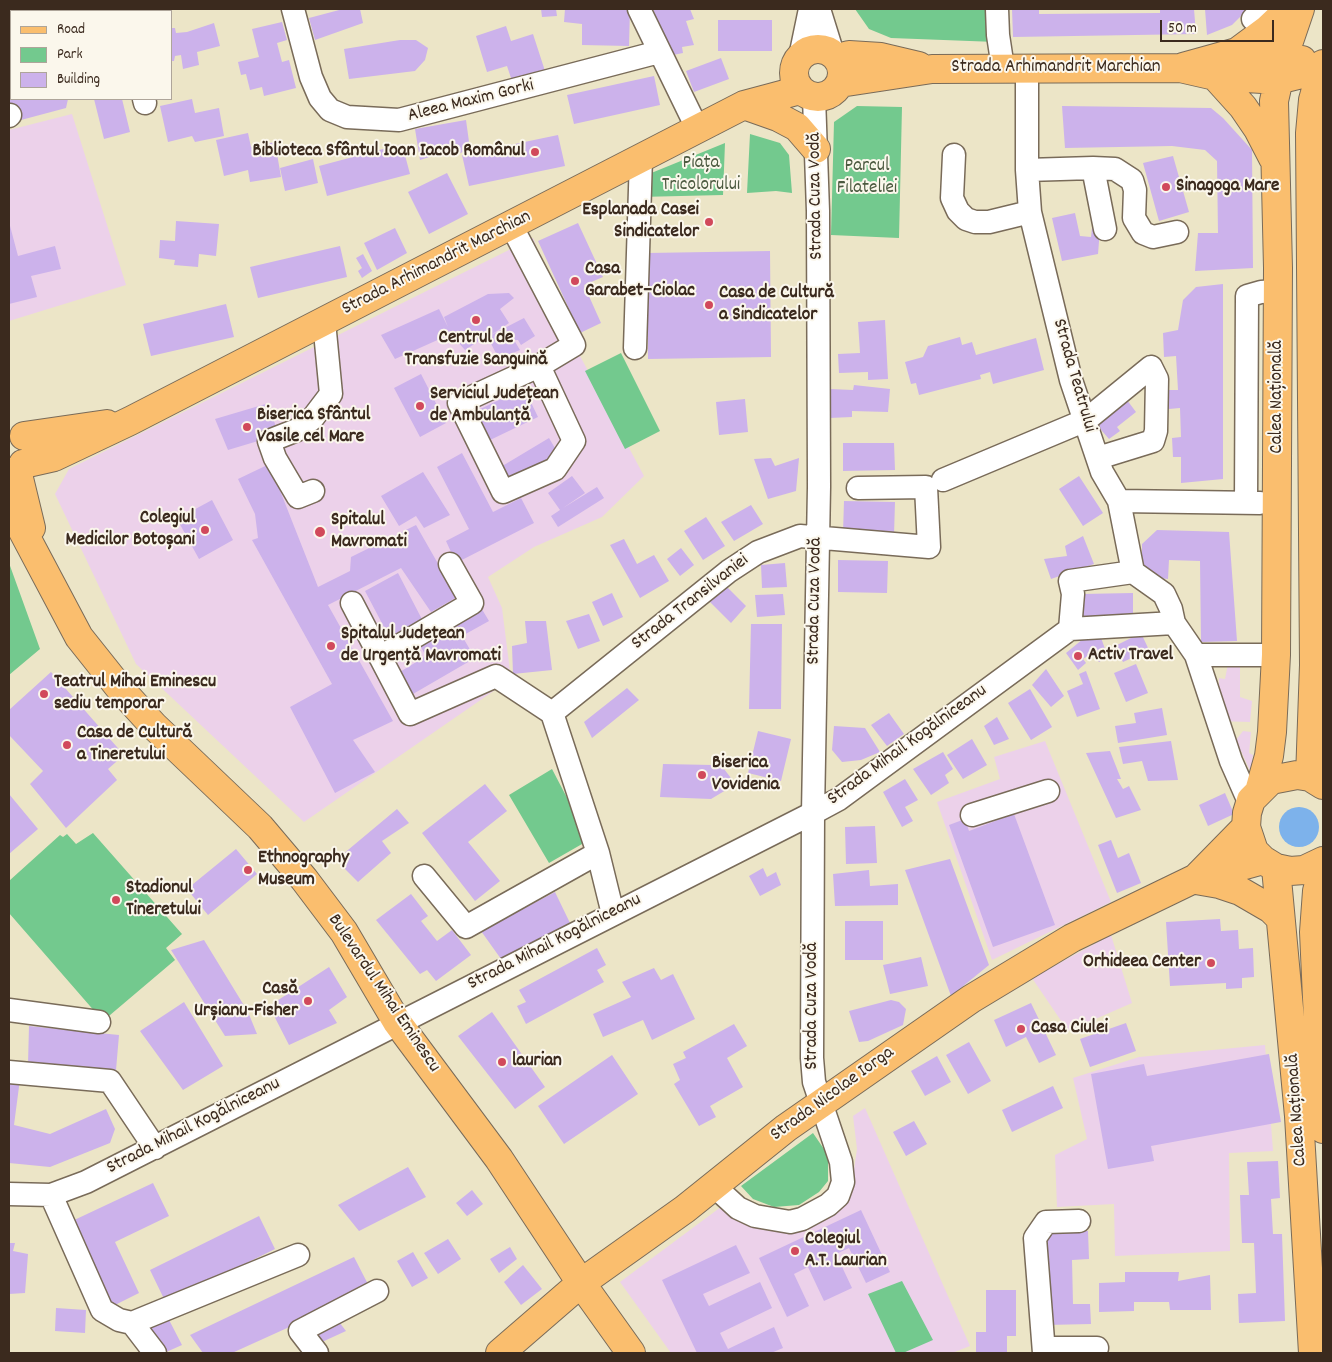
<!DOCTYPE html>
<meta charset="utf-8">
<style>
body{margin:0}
#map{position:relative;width:1332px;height:1362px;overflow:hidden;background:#ece5c7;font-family:Dekko,sans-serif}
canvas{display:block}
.frame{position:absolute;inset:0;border:10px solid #3b2a1e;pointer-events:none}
.legend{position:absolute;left:10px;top:10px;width:162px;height:90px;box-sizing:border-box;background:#fbf7ec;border:1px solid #aea59a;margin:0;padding:6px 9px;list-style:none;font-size:15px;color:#3b2a1e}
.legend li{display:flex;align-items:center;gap:10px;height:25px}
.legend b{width:25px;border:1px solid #aea59a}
.scale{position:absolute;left:1160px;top:20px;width:114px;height:22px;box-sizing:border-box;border:2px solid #3b2a1e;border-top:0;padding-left:6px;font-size:15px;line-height:18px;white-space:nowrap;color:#3b2a1e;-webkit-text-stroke:4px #fbf7ec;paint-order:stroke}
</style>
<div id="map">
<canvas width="1332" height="1362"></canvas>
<div class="frame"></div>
<ul class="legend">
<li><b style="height:6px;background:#fabe6e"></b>Road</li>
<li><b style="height:14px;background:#73c98e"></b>Park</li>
<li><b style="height:14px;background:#ccb2eb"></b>Building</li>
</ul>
<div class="scale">50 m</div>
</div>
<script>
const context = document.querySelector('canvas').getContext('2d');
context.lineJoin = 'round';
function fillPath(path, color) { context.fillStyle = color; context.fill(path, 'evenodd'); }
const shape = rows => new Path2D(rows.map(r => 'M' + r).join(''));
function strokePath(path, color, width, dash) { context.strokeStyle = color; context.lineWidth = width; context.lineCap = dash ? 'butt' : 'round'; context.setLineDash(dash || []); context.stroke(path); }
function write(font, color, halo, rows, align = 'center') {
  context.font = font + ' Dekko,sans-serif'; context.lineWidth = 4; context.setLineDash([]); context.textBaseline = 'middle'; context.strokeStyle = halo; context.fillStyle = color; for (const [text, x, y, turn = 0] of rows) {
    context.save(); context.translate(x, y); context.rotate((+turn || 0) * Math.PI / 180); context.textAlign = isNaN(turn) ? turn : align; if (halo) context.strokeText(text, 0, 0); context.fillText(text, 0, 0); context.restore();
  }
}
fillPath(shape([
 [72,114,126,285,9,321,9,130],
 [533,238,579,354,644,476,602,517,534,547,488,577,502,608,511,679,304,822,136,664,55,494,69,469],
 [1228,664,1240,664,1240,697,1252,701,1250,722,1217,721,1219,678,1225,679],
 [1243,731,1251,732,1249,753,1253,755,1252,760,1258,759,1251,773,1241,751,1234,749,1236,740],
 [1045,741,1111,902,992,960,937,802,1000,779,994,757],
 [1111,935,1132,1003,1068,1031,1032,978],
 [1265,1045,1273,1151,1229,1153,1230,1251,1115,1256,1114,1204,1057,1207,1055,1155,1087,1139,1073,1078,1139,1057],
 [865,1108,970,1346,952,1353,671,1353,620,1282,733,1198,787,1220,852,1183,857,1149,853,1116]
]), '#ecd1ea');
fillPath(shape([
 [855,9,997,9,996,42,891,38,869,29],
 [857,106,902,107,899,238,831,235,834,122],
 [750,134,780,143,789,155,792,193,776,191,747,193],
 [725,143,723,195,639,197,639,178],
 [621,353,660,431,625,449,585,371],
 [9,563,40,649,9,675],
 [552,769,589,840,549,863,509,795],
 [93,833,182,934,166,948,175,960,103,1021,9,913,9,881,60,835,63,837,67,834,76,844],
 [813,1133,828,1155,828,1181,819,1192,799,1205,774,1207,753,1199,741,1186],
 [902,1281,933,1340,903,1353,896,1353,868,1294]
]), '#73c98e');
fillPath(shape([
 '1279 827a20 20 0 1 1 40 0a20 20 0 1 1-40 0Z'
]), '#7db2eb');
fillPath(shape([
 [54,9,83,9,83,11,54,11],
 [343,9,360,9,363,23,315,40,309,18],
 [541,9,556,9,557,16,542,17],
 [565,9,630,9,629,46,582,45,582,24,564,22],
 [653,9,690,9,694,19,686,21,694,45,682,47,683,53,668,56,663,36],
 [1012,9,1039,9,1039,14,1160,13,1160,9,1194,9,1196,34,1013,37],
 [1205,9,1248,9,1232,25,1207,35],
 [718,20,772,20,772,51,718,51],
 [282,22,287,40,277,43,282,62,289,60,296,88,264,96,262,87,250,90,246,74,241,75,238,62,259,57,252,29],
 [214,23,220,46,197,52,199,65,183,69,181,55,175,56,174,61,171,61,171,28,175,28,176,33,187,32],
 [506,26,511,41,533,34,545,71,512,81,507,66,487,72,476,36],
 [400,40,416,40,428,48,425,60,415,71,349,79,344,49],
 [11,56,11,99,68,99,66,108,21,120,19,109,9,111,9,57],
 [721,58,729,79,694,92,686,71],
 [654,76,660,105,574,124,567,95],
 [94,99,122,99,130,132,104,139],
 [192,99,195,113,219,108,224,136,195,142,192,136,168,142,160,106],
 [1062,106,1211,108,1223,118,1252,150,1253,268,1195,271,1198,233,1218,233,1217,161,1205,150,1172,146,1065,148],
 [466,120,470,149,458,154,455,149,420,160,415,129],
 [248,133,251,147,275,142,281,177,250,182,248,170,224,176,216,140],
 [558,135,565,166,469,186,462,155],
 [402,144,410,174,327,196,319,166],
 [1173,156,1189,212,1159,221,1143,163],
 [313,159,318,183,285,191,280,168],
 [447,173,468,214,429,234,408,192],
 [1075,213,1080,236,1091,237,1092,228,1100,229,1098,254,1062,261,1052,218],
 [176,221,219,224,216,256,199,254,198,267,174,265,175,260,159,258,160,240,175,241],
 [9,222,18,256,55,246,61,269,31,276,37,297,9,304],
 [578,223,603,277,584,285,601,323,580,333,538,241],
 [395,228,407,253,377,270,364,243],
 [340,246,347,277,258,298,250,267],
 [770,251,771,357,648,359,647,253],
 [363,254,372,271,362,278,358,271,362,268,356,258],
 [1223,284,1223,479,1181,483,1181,457,1173,457,1172,438,1181,437,1180,408,1169,409,1168,390,1178,390,1176,356,1164,357,1163,333,1178,330,1183,300,1196,287],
 [509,293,514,298,500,309,509,323,491,335,524,318,535,336,521,345,518,340,514,340,520,350,499,359,487,336,465,350,451,334,395,359,381,335,439,309,448,327,444,317,488,294],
 [226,304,234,337,151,356,143,324],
 [885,320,888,379,868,380,868,372,839,373,838,354,860,353,858,322],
 [960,337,962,345,972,342,976,355,1036,338,1044,370,993,384,990,372,980,375,981,379,919,395,916,383,911,384,905,362,923,357,928,346],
 [421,374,446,423,420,437,394,388],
 [854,385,890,389,888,412,852,411,852,417,829,418,830,389,853,390],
 [524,388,538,417,488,441,474,412],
 [745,399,748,432,719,435,716,402],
 [1127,400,1136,412,1117,427,1120,431,1109,439,1096,424],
 [269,403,278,435,228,450,215,419],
 [549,438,559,455,509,485,499,468],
 [843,443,894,443,895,470,843,471],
 [462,453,493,512,521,498,534,523,456,563,446,541,469,529,437,467],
 [282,458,295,480,279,488,318,587,350,571,351,557,416,525,457,597,431,612,401,568,328,605,393,721,353,740,375,772,335,793,290,707,332,684,252,540,258,538,255,514,238,479],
 [771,458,775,466,799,458,796,491,768,499,754,459],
 [423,472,450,515,424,528,416,516,399,526,381,496],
 [572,476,585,493,563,508,597,487,604,498,558,527,551,516,560,510,548,493],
 [1079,476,1103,513,1083,526,1059,489],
 [212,500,233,540,199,559,177,519],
 [844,501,895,502,894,535,843,533],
 [751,505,763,524,734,541,721,522],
 [706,517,725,546,703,560,684,531],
 [1157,530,1229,532,1237,641,1201,642,1200,561,1169,560,1168,579,1142,576,1142,544],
 [1083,536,1094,564,1051,579,1044,559,1067,556,1065,546],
 [624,539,637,564,654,555,669,581,640,598,610,545],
 [681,548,694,565,680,576,667,559],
 [838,560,888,561,887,593,838,592],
 [785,563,787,587,762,588,761,565],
 [398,573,427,629,394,646,365,591],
 [724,584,746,606,731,623,708,600],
 [612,593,623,617,603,626,592,602],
 [1133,593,1133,623,1082,624,1081,594],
 [783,594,785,615,757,617,755,595],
 [480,606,489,621,462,636,475,658,413,694,400,672,426,656,418,642],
 [589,614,600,641,578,649,566,621],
 [525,621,546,621,552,670,513,674,512,646,527,643],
 [751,624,782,624,781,709,749,709],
 [1141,633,1149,650,1123,662,1115,646],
 [1100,635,1108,657,1099,662,1093,653,1083,659,1086,663,1078,670,1066,653,1083,639],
 [1136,664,1148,693,1126,702,1114,673],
 [1046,669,1064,696,1051,707,1032,685],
 [1086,671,1100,709,1077,717,1067,691,1083,684,1079,674],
 [51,672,124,755,108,769,117,780,66,828,30,784,43,771,9,735,9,710],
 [627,688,639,700,592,738,584,722],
 [1030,689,1052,727,1031,740,1008,703],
 [1162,708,1167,735,1118,743,1115,726,1136,723,1134,713],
 [889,713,904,734,887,746,871,725],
 [997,717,1009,739,994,745,984,726],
 [834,726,865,728,880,752,861,760,842,762,832,750],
 [758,731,791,739,781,781,748,773],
 [972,739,987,765,963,779,947,755],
 [1171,741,1178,780,1148,781,1142,761,1123,764,1119,747],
 [1110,751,1121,779,1117,779,1123,789,1129,786,1141,810,1116,818,1086,753],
 [943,752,953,769,945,775,949,783,931,795,913,769],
 [663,764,713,765,724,769,731,778,726,790,711,799,660,797],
 [905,779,918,800,905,807,913,821,902,827,883,792],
 [485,784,507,811,468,842,500,881,475,901,422,833],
 [1225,793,1234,814,1208,826,1199,805],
 [9,794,38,829,9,854],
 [397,809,409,823,382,841,391,853,358,882,336,860],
 [1014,814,1055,925,993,947,949,825,965,819,969,831],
 [875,826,877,863,846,864,845,827],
 [1111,840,1118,858,1129,853,1141,883,1117,893,1098,845],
 [236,849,257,874,208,915,187,889],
 [950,859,989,965,951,996,905,870],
 [763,868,767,877,776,872,781,885,760,896,749,876],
 [869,870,870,886,898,884,898,905,835,906,833,874],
 [555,892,570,923,501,959,481,931],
 [411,894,428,916,421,921,437,941,452,930,471,955,436,981,427,970,420,974,376,920],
 [1220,919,1221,931,1238,930,1239,949,1253,948,1254,977,1242,978,1242,988,1226,989,1226,983,1170,986,1166,922],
 [845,921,883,921,883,960,845,960],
 [204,940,248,1012,257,1034,225,1036,171,950],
 [597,948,606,965,597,970,604,982,526,1024,517,1006,526,1002,519,990],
 [921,957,928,986,890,994,883,965],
 [329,967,347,997,329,1010,337,1023,289,1045,269,1006],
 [654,968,661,980,673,974,695,1019,652,1040,643,1020,603,1037,593,1014,631,997,622,982],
 [891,1000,899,1002,906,1009,903,1025,868,1041,859,1042,849,1011],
 [184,1002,223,1066,183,1090,140,1031],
 [1031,1003,1056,1055,1039,1063,1026,1037,1006,1047,994,1020],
 [492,1012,545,1087,515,1109,458,1036],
 [1126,1023,1136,1051,1090,1067,1080,1039],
 [734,1024,747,1046,727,1058,743,1087,710,1106,716,1117,699,1126,674,1084,680,1080,673,1064,686,1058,683,1052],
 [29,1026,119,1035,116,1070,28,1064],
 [969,1042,991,1081,968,1094,946,1055],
 [1269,1054,1281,1122,1151,1146,1154,1161,1108,1169,1091,1074,1144,1064,1147,1076],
 [612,1055,638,1094,564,1144,538,1106],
 [937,1056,951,1082,925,1096,911,1071],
 [9,1079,20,1079,14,1125,50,1134,106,1109,115,1129,110,1143,50,1167,9,1163],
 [1053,1086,1063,1108,1012,1132,1002,1110],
 [914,1121,927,1144,906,1156,893,1132],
 [1278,1161,1280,1198,1271,1199,1273,1234,1282,1234,1285,1321,1239,1323,1238,1294,1256,1293,1254,1243,1242,1243,1240,1195,1249,1195,1247,1162],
 [408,1167,426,1197,359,1231,338,1205],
 [153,1183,169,1216,115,1242,139,1293,111,1307,70,1222],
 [472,1190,483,1204,467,1216,456,1203],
 [861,1210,890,1272,866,1283,849,1248,836,1254,852,1288,824,1301,808,1267,794,1274,809,1306,787,1317,759,1258],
 [259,1216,275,1249,166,1303,150,1270],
 [1088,1231,1089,1259,1072,1260,1073,1304,1090,1304,1091,1324,1046,1325,1044,1232],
 [448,1239,461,1259,438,1274,424,1253],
 [9,1243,15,1243,13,1251,28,1254,25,1293,9,1294],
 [736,1245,750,1273,703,1294,709,1306,760,1282,772,1308,720,1333,728,1349,774,1327,783,1348,771,1353,697,1353,662,1280],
 [510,1247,517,1259,499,1273,490,1259],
 [413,1252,428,1278,412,1287,397,1261],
 [354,1257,371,1290,232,1353,203,1353,190,1335],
 [523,1265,542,1289,521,1305,504,1282],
 [1125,1272,1179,1272,1178,1281,1210,1275,1211,1310,1170,1310,1169,1302,1134,1302,1134,1311,1099,1312,1099,1283,1125,1282],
 [986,1290,1016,1290,1016,1336,1007,1336,1007,1353,976,1353,976,1332,986,1332],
 [56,1308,86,1310,85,1333,55,1331],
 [167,1316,182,1345,164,1353,148,1326],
 [336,1318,346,1331,322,1342,316,1332]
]), '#ccb2eb');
const minor = shape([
 [118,9,119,11],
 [293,9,311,77,320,98,330,110,347,117,399,120,659,52],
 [639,9,697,128],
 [819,9,833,54],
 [997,9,998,35,1003,68],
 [1253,19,1263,9],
 [9,49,11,48],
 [800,57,810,9],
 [1027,68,1027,170,1030,212,1071,380,1102,472,1119,501,1133,572,1164,594,1171,609,1174,623,1196,655,1231,761,1250,804],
 [144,99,145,103],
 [9,116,10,115],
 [954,155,952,198,958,211,966,219,975,222,989,222,1030,212],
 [1093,168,1105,229],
 [1027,170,1093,168,1115,169,1132,180,1135,190,1134,218,1143,233,1153,237,1177,232],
 [511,225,574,345,539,366,459,403,503,492,555,469,574,441,539,366],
 [635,348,641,157],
 [943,480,1086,420,1151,367,1157,379,1156,431,1153,441,1098,458],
 [313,491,298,497,275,458,269,441,297,430,312,419,331,394,325,332,318,325],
 [1119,501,1260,503],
 [1246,502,1247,296,1261,292,1278,291],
 [352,603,410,714,496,676,552,713],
 [1070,629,1073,594,1070,581,1133,572],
 [1196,655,1276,655],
 [380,657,472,603,450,564],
 [552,713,729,571,758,552,800,536,929,547,926,487,858,488],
 [552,713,598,853,613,914],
 [972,815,1048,791],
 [424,876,466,927,598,853],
 [9,1010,99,1022],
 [9,1072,110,1081,155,1148],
 [714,1186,738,1208,755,1216,790,1222,802,1219,828,1205,838,1196,843,1182,841,1162,814,1082,812,1058,813,813,819,487,818,211,814,97],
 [9,1194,51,1195,86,1182,813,813,839,799,1070,629,1174,623],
 [51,1195,102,1310,119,1320,132,1323,155,1353],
 [132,1323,298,1255],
 [1044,1348,1097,1348],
 [317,1353,300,1331,377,1291],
 [1044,1353,1035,1238,1046,1222,1079,1221]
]);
const major = shape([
 '794 73a24 24 0 1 1 48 0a24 24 0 1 1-48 0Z',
 [1237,52,1268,29,1289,9],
 [837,58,849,55,881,57,919,66],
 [1183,67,1237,52,1261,53,1302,60],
 [1215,76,1243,107,1258,129,1273,158],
 [840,83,932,69,1180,68,1215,76,1278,80,1322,69],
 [744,105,778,117,797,127,816,149],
 [24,436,107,424],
 [23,464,54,457,130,421,744,105,800,90],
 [17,470,31,528],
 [9,505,79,637,122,691,154,726,260,827,304,879,344,932,397,1022,499,1159,581,1283,631,1353],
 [1310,777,1314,665,1310,133,1313,100,1323,64],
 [1323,785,1310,777,1297,775,1271,780,1251,800,1247,813,1246,827,1254,851,1263,860,1276,868,1290,871,1304,870,1323,861],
 [1260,788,1269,756,1272,732,1276,655,1278,268,1274,101,1284,56,1300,9],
 [1276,868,1299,1116,1313,1353],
 [1323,870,1317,891,1314,932,1323,1129],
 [1197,877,1246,827],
 [1196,880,1219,884,1240,891,1271,909,1280,918],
 [500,1353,581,1283,685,1209,786,1128,971,999,1072,938,1194,879,1263,860]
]);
strokePath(minor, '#796b59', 25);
strokePath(major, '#796b59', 30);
strokePath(minor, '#fff', 22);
strokePath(major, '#fabe6e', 28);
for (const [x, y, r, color] of [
 [535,152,5,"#d1495b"],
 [1166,187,5,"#d1495b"],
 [709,222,5,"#d1495b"],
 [575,281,5,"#d1495b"],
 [709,305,5,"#d1495b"],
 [476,320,5,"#d1495b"],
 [420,406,5,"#d1495b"],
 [247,427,5,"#d1495b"],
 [205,530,5,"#d1495b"],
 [320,532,6,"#d1495b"],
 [331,646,5,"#d1495b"],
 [1078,656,5,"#d1495b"],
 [44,694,5,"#d1495b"],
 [67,745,5,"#d1495b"],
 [702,775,5,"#d1495b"],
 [248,870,5,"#d1495b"],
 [116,900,5,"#d1495b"],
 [1211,963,5,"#d1495b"],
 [308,1001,5,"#d1495b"],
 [1021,1029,5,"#d1495b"],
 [502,1062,5,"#d1495b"],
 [795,1251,5,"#d1495b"]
]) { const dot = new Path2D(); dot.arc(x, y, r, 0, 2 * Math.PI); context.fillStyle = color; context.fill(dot); strokePath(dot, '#fbf7ec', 2); }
write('19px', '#3b2a1e', '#fbf7ec', [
 ["Strada Arhimandrit Marchian",1056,68],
 ["Aleea Maxim Gorki",471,102,-14],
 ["Strada Cuza Vodă",817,196,-91],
 ["Strada Arhimandrit Marchian",437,264,-27],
 ["Strada Teatrului",1073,376,74],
 ["Calea Națională",1278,397,-90],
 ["Strada Cuza Vodă",816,601,-89],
 ["Strada Transilvaniei",691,603,-38],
 ["Strada Mihail Kogălniceanu",908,746,-36],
 ["Strada Mihail Kogălniceanu",555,943,-27],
 ["Bulevardul Mihai Eminescu",383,994,56],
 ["Strada Cuza Vodă",813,1006,-90],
 ["Strada Nicolae Iorga",833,1095,-36],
 ["Calea Națională",1298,1110,-94],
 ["Strada Mihail Kogălniceanu",194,1127,-27]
]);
write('bold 19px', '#3b2a1e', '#fbf7ec', [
 ["Biblioteca Sfântul Ioan Iacob Românul",525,152,"right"],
 ["Sinagoga Mare",1176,187],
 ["Esplanada Casei",699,211,"right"],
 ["Sindicatelor",699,233,"right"],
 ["Casa",585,270],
 ["Garabet–Ciolac",585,292],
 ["Casa de Cultură",719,294],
 ["a Sindicatelor",719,316],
 ["Centrul de",476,339,"center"],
 ["Transfuzie Sanguină",476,361,"center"],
 ["Serviciul Județean",430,395],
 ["de Ambulanță",430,417],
 ["Biserica Sfântul",257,416],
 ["Vasile cel Mare",257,438],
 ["Colegiul",195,519,"right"],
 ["Medicilor Botoșani",195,541,"right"],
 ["Spitalul",331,521],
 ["Mavromati",331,543],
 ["Spitalul Județean",341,635],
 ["de Urgență Mavromati",341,657],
 ["Activ Travel",1088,656],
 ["Teatrul Mihai Eminescu",54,683],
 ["sediu temporar",54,705],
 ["Casa de Cultură",77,734],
 ["a Tineretului",77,756],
 ["Biserica",712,764],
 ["Vovidenia",712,786],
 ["Ethnography",258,859],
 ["Museum",258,881],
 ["Stadionul",126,889],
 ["Tineretului",126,911],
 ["Orhideea Center",1201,963,"right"],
 ["Casă",298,990,"right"],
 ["Urșianu-Fisher",298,1012,"right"],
 ["Casa Ciulei",1031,1029],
 ["laurian",512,1062],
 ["Colegiul",805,1240],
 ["A.T. Laurian",805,1262]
], 'left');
write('19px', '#4c5a40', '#fbf7ec', [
 ["Piața",701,164],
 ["Tricolorului",701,186],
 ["Parcul",867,167],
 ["Filateliei",867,189]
]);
</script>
